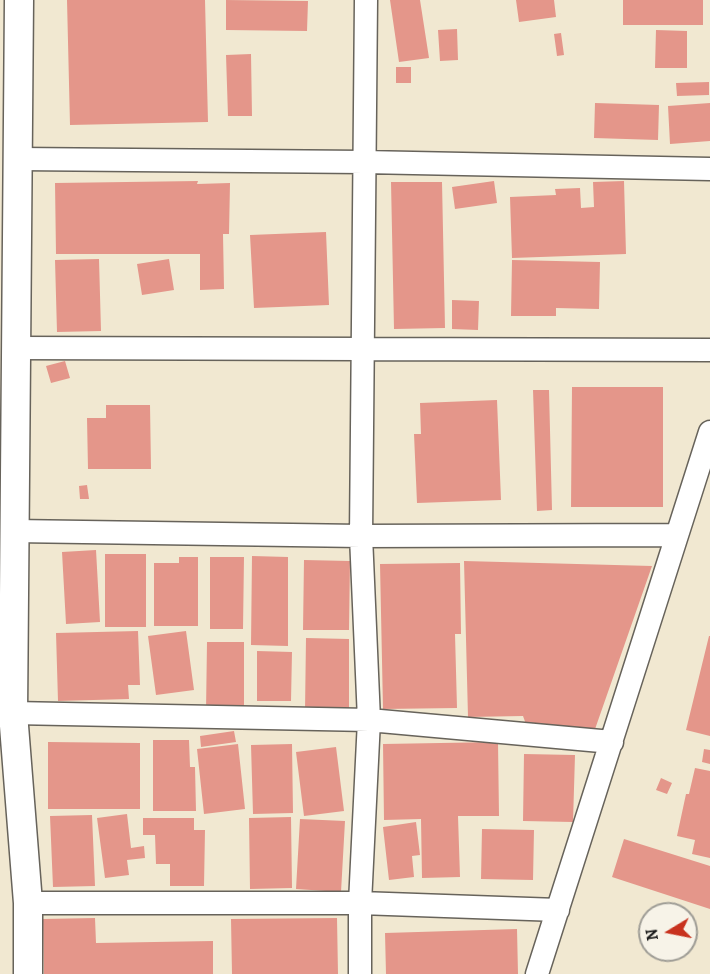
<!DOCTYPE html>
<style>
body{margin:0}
#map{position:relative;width:710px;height:974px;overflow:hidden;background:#f1e8d1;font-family:Alegreya,serif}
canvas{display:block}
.north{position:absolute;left:638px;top:902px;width:60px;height:60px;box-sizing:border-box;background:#f7f3e8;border:2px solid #9f9d96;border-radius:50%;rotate:260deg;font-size:16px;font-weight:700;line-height:24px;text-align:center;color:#1c1c1c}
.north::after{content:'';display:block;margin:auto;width:21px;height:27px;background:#c8321e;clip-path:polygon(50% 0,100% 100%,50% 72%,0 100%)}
</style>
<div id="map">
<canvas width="710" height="974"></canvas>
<div class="north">N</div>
</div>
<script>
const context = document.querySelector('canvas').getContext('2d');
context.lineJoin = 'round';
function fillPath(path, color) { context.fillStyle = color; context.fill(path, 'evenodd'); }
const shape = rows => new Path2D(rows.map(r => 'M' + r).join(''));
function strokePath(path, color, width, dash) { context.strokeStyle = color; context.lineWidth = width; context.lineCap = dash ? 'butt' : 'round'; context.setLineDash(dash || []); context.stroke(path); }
fillPath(shape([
 [67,0,205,0,208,122,70,125],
 [226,0,308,1,307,31,226,30],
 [390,0,420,0,429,58,399,62],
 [516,0,554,0,556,17,519,22],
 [623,0,703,0,703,25,623,25],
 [457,29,458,60,440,61,438,30],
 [656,30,687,31,687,68,655,68],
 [561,33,564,55,557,56,554,34],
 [251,54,252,116,228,116,226,55],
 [396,67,411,67,411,83,396,83],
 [709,82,709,95,677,96,676,83],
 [595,103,659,105,658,140,594,138],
 [710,103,710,141,670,144,668,106],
 [198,181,197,184,230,183,229,234,223,234,224,289,200,290,200,254,56,254,55,183],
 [494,181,497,203,455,209,452,187],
 [624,181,626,254,512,258,510,197,556,195,555,189,580,188,581,208,594,207,593,182],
 [391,182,442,182,445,328,394,329],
 [326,232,329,305,254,308,250,235],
 [99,259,101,331,57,332,55,260],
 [169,259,174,290,142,295,137,264],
 [512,260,600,262,599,309,556,308,556,316,511,316],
 [452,300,479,301,478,330,452,329],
 [65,361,70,378,51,383,46,366],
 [572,387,663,387,663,507,571,507],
 [533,390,549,390,552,510,537,511],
 [497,400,501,500,417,503,414,434,421,434,420,403],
 [106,405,150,405,151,469,88,469,87,418,106,418],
 [87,485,89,499,80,499,79,486],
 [96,550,100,622,66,624,62,552],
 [105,554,146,554,146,627,105,627],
 [252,556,288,557,288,646,251,645],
 [179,557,198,557,198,626,154,626,154,563,179,563],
 [210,557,244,557,243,629,210,629],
 [304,560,350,561,349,630,303,630],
 [464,561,652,566,594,732,527,727,523,716,468,717],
 [460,563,461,634,455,634,457,708,383,709,380,564],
 [138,631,140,685,128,685,129,699,58,701,56,633],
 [186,631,194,690,156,695,148,636],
 [709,636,710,636,710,736,686,730],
 [306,638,349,639,349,712,305,711],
 [207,642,244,642,244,712,206,712],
 [257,651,292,652,291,701,257,701],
 [234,731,236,742,201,747,200,736],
 [153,740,189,740,190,767,195,767,196,811,153,811],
 [48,742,140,743,140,809,48,809],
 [498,742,499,816,458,816,460,877,422,878,421,819,384,820,383,744],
 [238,744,245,809,204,814,197,749],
 [292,744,293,813,253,814,251,745],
 [336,747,344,811,304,816,296,752],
 [704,749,710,750,710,764,702,762],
 [524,754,575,755,573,822,523,821],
 [695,768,710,771,710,858,692,854,695,840,677,836,686,794,689,794],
 [661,778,672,783,667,794,656,790],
 [127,814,131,848,144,846,145,858,127,860,129,875,105,878,97,818],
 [92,815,95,886,53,887,50,816],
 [291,817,292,888,250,889,249,818],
 [143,818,194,818,194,830,205,830,204,886,170,886,170,864,156,864,155,835,143,835],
 [300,819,345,821,341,892,296,889],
 [416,822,420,855,412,856,414,877,389,880,383,827],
 [482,829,534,830,533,880,481,879],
 [624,839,710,866,710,909,612,877],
 [95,918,96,943,213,941,213,974,44,974,43,919],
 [337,918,338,974,232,974,231,919],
 [517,929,518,974,386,974,385,933]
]), '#e4968a');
const minor = shape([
 [18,159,364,162,710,169],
 [16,348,710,350],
 [14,531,361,536,677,535],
 [13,713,369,720,612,742],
 [28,903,360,903,558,910],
 [360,974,360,903,369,720,361,536,366,0],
 [537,974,710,432]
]);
const major = shape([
 [19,0,13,713,28,903,28,974]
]);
strokePath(minor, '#67635b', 25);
strokePath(major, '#67635b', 31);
strokePath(minor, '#fff', 22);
strokePath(major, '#fff', 28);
</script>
